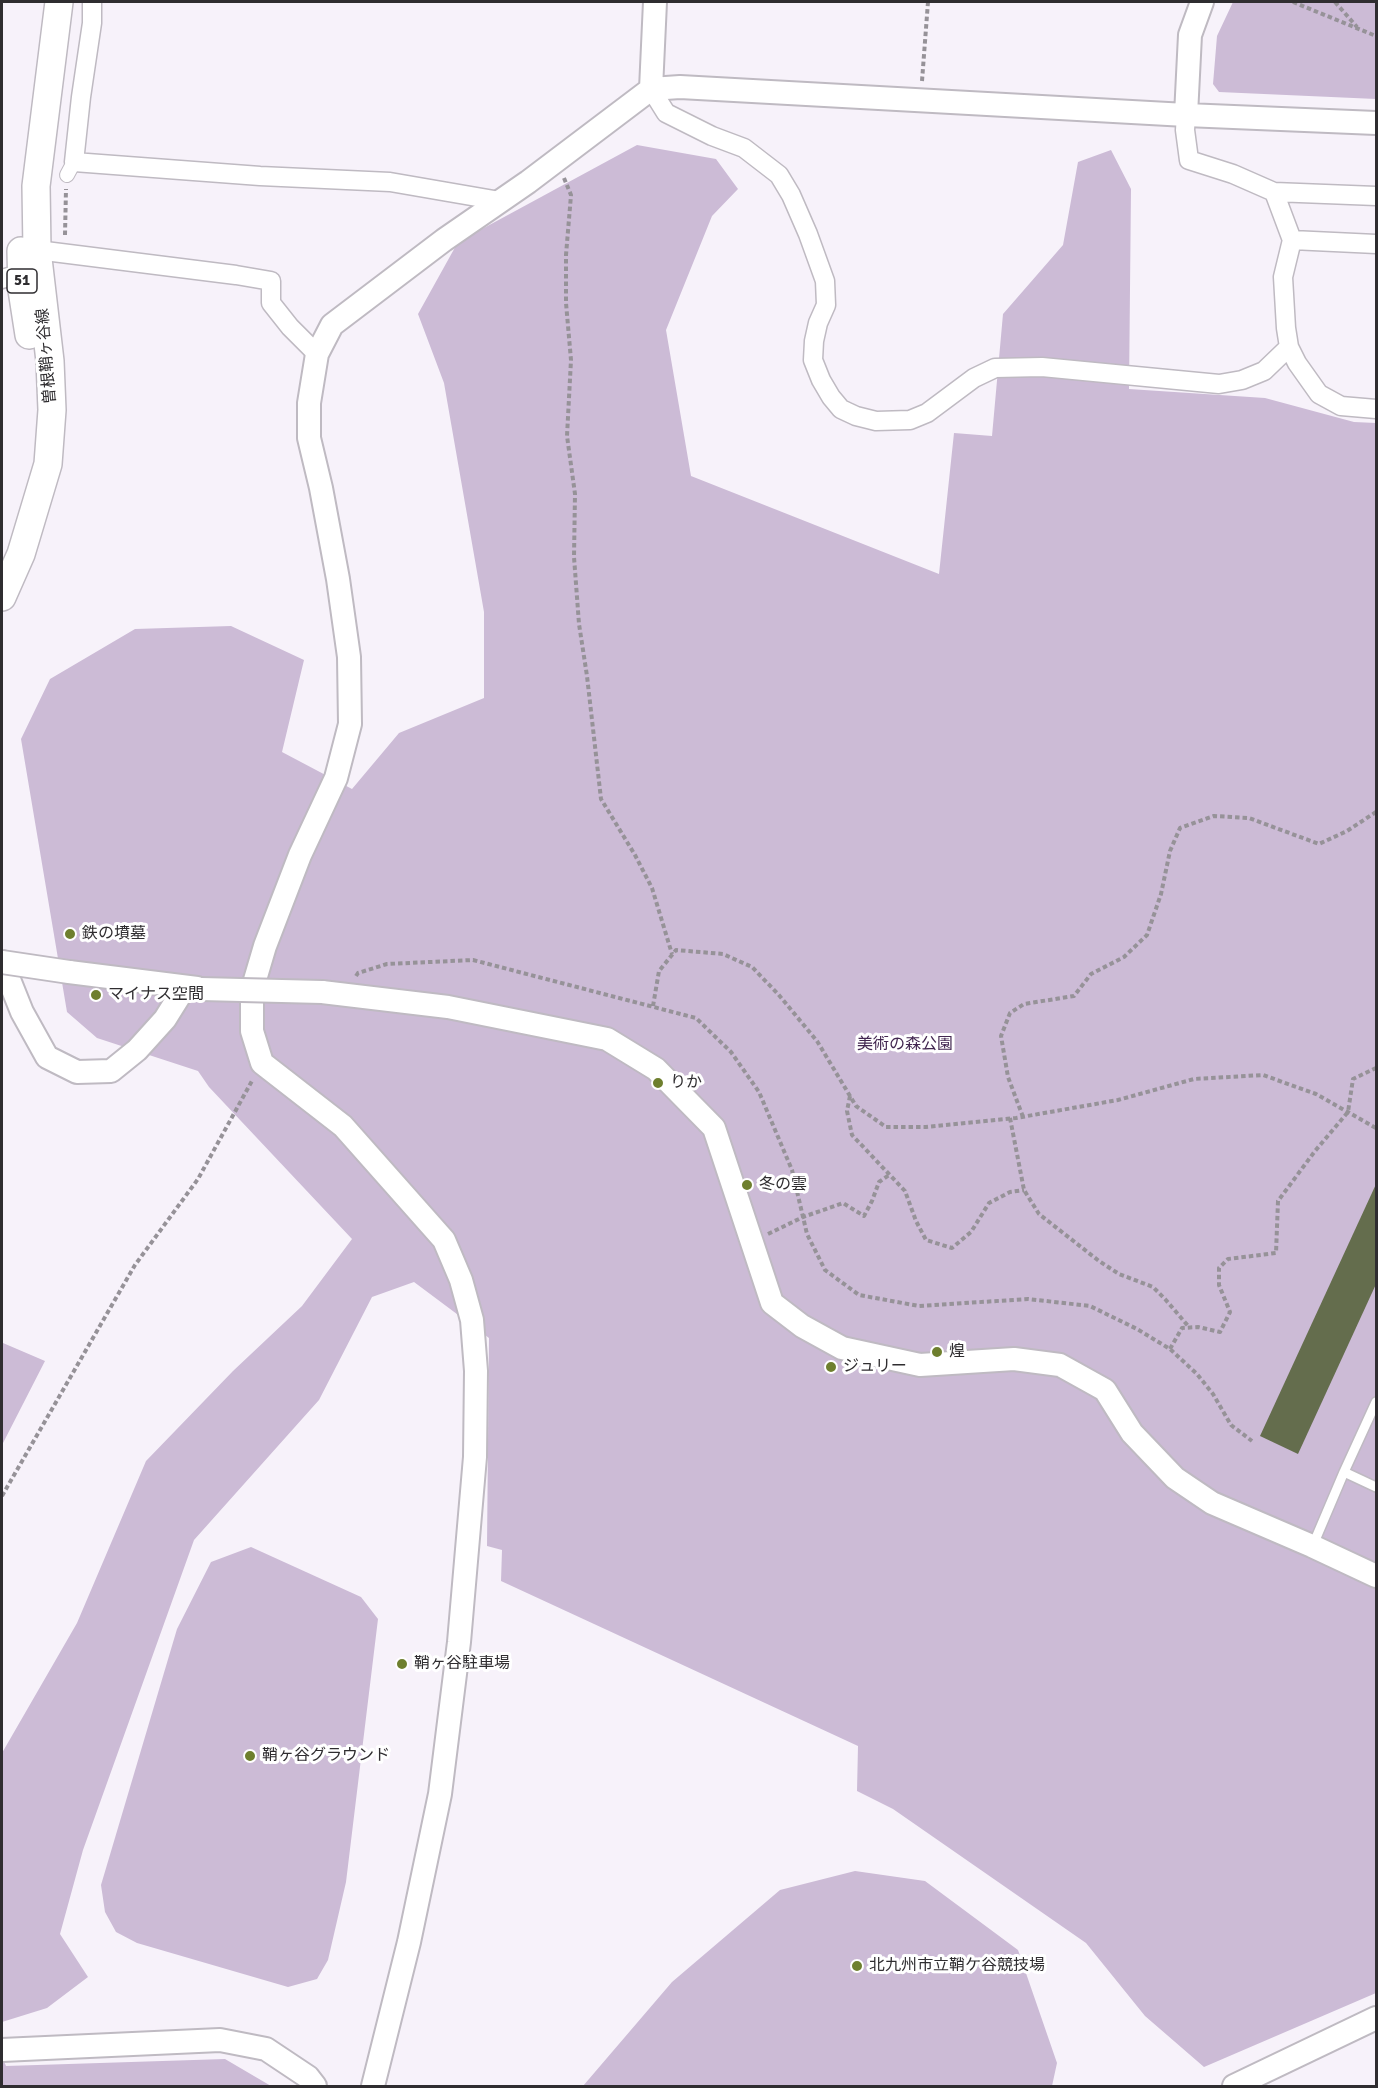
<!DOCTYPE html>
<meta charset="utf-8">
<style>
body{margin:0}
#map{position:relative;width:1378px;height:2088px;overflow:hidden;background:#f7f2fa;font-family:Signika,sans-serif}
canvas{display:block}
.frame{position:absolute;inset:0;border:3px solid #2f2d30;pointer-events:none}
</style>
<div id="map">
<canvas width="1378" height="2088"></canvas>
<div class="frame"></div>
</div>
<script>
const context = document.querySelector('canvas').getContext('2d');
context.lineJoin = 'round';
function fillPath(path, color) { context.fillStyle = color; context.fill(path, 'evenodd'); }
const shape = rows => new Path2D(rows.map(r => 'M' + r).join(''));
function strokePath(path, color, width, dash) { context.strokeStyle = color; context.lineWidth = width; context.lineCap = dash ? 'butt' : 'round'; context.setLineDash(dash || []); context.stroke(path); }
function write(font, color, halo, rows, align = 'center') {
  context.font = font + ' Signika,"Noto Sans JP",sans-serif'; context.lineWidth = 6; context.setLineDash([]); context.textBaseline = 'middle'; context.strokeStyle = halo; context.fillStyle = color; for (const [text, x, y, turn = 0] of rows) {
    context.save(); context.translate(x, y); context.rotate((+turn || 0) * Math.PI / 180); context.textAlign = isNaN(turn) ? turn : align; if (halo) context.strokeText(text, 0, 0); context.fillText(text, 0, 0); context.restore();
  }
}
fillPath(shape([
 [1233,2,1376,2,1376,99,1219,92,1213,84,1217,36],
 [637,145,716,159,738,189,712,216,666,330,691,476,939,574,954,433,992,436,1003,314,1063,245,1078,162,1111,150,1131,189,1129,389,1265,398,1354,422,1376,423,1376,1993,1204,2067,1145,2016,1086,1943,893,1809,857,1791,858,1746,501,1581,502,1550,487,1546,489,1338,414,1282,372,1297,319,1400,194,1540,83,1850,60,1934,88,1977,47,2008,2,2022,2,1753,77,1623,146,1461,233,1371,302,1306,352,1239,209,1087,198,1071,97,1038,67,1012,21,739,50,679,135,629,231,626,304,660,282,752,352,789,399,733,484,698,484,612,444,383,418,314,458,242],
 [3,1343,45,1361,2,1445,2,1346],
 [251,1547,361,1597,378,1619,346,1882,328,1960,317,1979,288,1987,137,1943,116,1932,105,1912,101,1885,177,1629,211,1562],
 [855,1871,925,1881,1018,1950,1057,2063,1052,2086,583,2086,672,1982,780,1890],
 [2,2057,6,2066,225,2059,271,2086,2,2086]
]), '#ccbbd6');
fillPath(shape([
 [1377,1182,1377,1282,1298,1454,1260,1436]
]), '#646d4d');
const service = shape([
 [1344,1472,1376,1402],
 [1313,1545,1344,1472,1376,1487]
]);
const pedestrian = shape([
 [67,175,74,162]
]);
const minor = shape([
 [92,2,92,23,81,97,74,162,260,176,390,182,500,201],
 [651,89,666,113,712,136,744,148,779,175,791,195,808,234,825,281,826,305,818,323,814,341,813,360,821,380,831,397,841,409,856,416,876,421,910,420,927,413,974,378,995,368,1042,367,1219,384,1242,380,1264,371,1289,347],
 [1186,115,1185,130,1189,160,1233,174,1274,192,1376,196],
 [1274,192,1292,240,1283,277,1286,328,1289,347,1297,363,1319,394,1341,406,1376,409],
 [1292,240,1376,244],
 [37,250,236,275,271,281,271,303,290,327,317,354],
 [2,279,31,270]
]);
const tertiary = shape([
 [651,89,655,2],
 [1186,115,1190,35,1202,2],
 [2,962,22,1012,47,1057,77,1072,111,1071,137,1050,165,1019,185,987],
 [69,972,197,988],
 [322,992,448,1007,607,1039,656,1069,714,1128,772,1303,802,1326,842,1348,920,1365,1014,1359,1060,1365,1105,1390,1132,1433,1175,1478,1212,1503,1312,1546,1376,1576],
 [2,2050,220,2040,266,2049,308,2077,315,2086],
 [373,2086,409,1942,440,1794,459,1642,475,1457,476,1371,472,1320,461,1280,444,1240,343,1126,262,1063,252,1031,252,990,265,946,300,855,336,778,350,724,349,657,338,579,321,488,309,438,309,403,317,354,332,325,444,240,528,182,651,89,680,87,1186,115,1376,123],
 [1234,2086,1376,2018]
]);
const primary = shape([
 [21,251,22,290,29,335],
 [2,597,21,554,48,464,52,410,50,361,37,250,36,186,59,2]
]);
strokePath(service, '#bfbac2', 12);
strokePath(pedestrian, '#bfbac2', 16);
strokePath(minor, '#bfbac2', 21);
strokePath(tertiary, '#bfbac2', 26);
strokePath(primary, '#bfbac2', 30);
strokePath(shape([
 [1293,2,1376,36],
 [1335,2,1357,27],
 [922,81,928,2],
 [564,178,571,195,566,255,566,303,571,360,567,436,575,494,574,557,579,624,587,676,601,799,635,855,652,888,672,954],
 [65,235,66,189],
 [356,976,358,973,387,964,473,960,696,1018,731,1052,759,1092,792,1170,807,1234,825,1270,859,1295,919,1306,1028,1299,1090,1306,1137,1329,1170,1349,1197,1374,1213,1394,1231,1425,1252,1441],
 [653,1006,659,971,676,950,723,954,752,967,778,994,817,1041,856,1106,886,1127,926,1127,1016,1118,1118,1100,1194,1079,1263,1075,1316,1094,1376,1128],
 [850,1096,847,1111,852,1135,905,1191,916,1221,926,1240,952,1248,971,1232,989,1203,1010,1192,1024,1190],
 [1023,1117,1008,1077,1001,1036,1010,1013,1024,1004,1074,996,1091,974,1124,957,1147,935,1161,894,1170,851,1180,828,1214,816,1249,818,1319,844,1347,831,1376,812],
 [1010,1118,1024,1190,1039,1214,1099,1261,1119,1274,1153,1287,1165,1299,1189,1327],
 [768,1234,803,1217,843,1203,864,1216,872,1201,879,1182,889,1175],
 [1170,1349,1182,1328,1198,1327,1220,1332,1230,1312,1219,1285,1219,1268,1228,1259,1276,1253,1278,1201,1315,1151,1348,1112,1353,1079,1376,1068],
 [2,1496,135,1265,198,1179,253,1079]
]), '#969298', 4, [4.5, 3]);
strokePath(service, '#fff', 9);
strokePath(pedestrian, '#fff', 14);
strokePath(minor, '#fff', 18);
strokePath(tertiary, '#fff', 22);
strokePath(primary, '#fff', 27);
const tertiaryBridge = shape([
 [2,962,69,972],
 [201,989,322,992]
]);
strokePath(tertiaryBridge, '#bfbac2', 26, []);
strokePath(tertiaryBridge, '#fff', 22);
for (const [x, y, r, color] of [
 [70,934,6,"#6e7f2e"],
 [96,995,6,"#6e7f2e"],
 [658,1083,6,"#6e7f2e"],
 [747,1185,6,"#6e7f2e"],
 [937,1352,6,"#6e7f2e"],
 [831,1367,6,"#6e7f2e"],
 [402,1664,6,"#6e7f2e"],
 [250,1756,6,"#6e7f2e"],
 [857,1966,6,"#6e7f2e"]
]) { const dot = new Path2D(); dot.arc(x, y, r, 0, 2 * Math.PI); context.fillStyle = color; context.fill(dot); strokePath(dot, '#fff', 2); }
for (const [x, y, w] of [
 [22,281,30]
]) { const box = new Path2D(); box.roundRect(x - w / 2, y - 12, w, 24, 4.5); context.fillStyle = '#fff'; context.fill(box); strokePath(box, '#2f2d30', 1.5); }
write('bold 15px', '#2f2d30', null, [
 ["51",22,281]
]);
write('16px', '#2f2d30', '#fff', [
 ["曽根鞘ヶ谷線",47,356,-95]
]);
write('16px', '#2f2d30', '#fff', [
 ["鉄の墳墓",82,934],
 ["マイナス空間",108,995],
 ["りか",670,1083],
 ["冬の雲",759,1185],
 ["煌",949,1352],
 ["ジュリー",843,1367],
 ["鞘ヶ谷駐車場",414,1664],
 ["鞘ヶ谷グラウンド",262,1756],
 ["北九州市立鞘ケ谷競技場",869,1966]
], 'left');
write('16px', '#422650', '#fff', [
 ["美術の森公園",905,1045]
]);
</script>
